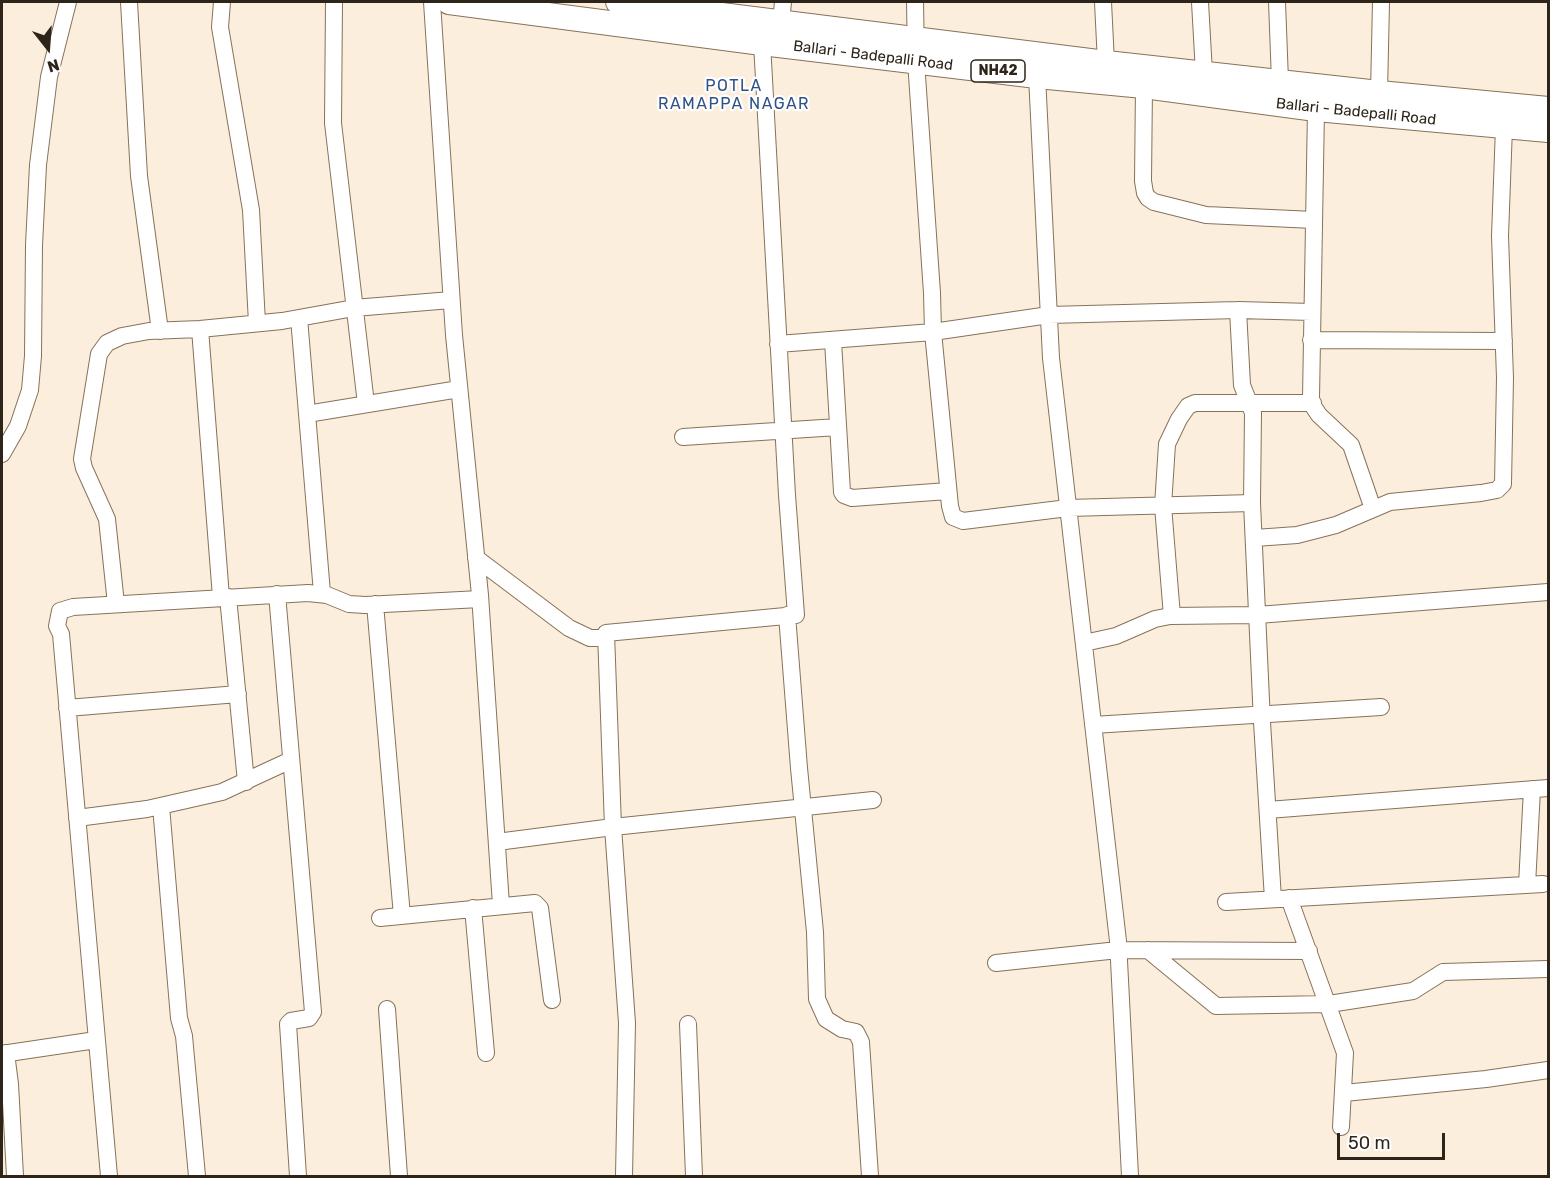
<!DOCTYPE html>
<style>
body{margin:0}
#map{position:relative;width:1550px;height:1178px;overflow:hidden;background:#fceedd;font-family:Rubik,sans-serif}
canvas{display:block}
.frame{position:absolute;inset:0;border:3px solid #2e251a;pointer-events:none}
.north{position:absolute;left:18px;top:18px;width:60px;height:60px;-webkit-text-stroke:4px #fefefe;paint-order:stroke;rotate:163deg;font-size:16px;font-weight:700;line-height:24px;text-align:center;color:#2e251a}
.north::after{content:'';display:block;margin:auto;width:21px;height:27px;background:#2e251a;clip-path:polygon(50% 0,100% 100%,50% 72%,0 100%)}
.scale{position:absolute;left:1337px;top:1133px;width:108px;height:27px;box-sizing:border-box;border:3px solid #2e251a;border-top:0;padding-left:8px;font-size:18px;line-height:21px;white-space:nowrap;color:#2e251a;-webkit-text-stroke:4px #fefefe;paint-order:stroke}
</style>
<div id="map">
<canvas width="1550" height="1178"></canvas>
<div class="frame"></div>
<div class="north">N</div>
<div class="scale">50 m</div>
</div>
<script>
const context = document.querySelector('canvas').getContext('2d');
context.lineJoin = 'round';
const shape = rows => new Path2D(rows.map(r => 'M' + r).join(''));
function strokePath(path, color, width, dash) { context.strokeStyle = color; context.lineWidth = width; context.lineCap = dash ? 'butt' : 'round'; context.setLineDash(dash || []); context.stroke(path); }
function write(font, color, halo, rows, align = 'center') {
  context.font = font + ' Rubik,sans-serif'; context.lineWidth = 4.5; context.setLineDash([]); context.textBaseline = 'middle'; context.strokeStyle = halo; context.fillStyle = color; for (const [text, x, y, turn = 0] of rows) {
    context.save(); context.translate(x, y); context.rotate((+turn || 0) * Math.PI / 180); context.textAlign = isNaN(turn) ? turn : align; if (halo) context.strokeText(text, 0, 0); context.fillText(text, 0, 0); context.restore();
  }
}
const minor = shape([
 [129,2,139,176,160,331],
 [222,2,220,27,251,210,257,323],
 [334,2,333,123,366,404],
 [432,2,454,335,480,595,501,905],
 [915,2,916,61,932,293,933,332,950,506,953,517,963,521,1068,508,1252,503],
 [1103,2,1106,63],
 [1200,2,1204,73],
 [1277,2,1280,81],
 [781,22,783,2],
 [1037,76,1051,358,1118,941,1130,1176],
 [1144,86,1143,181,1145,193,1148,198,1154,202,1206,215,1314,220],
 [1379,93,1381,2],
 [1316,109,1311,398,1313,406,1319,415,1351,445,1373,509],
 [1238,310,1242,385,1253,413,1252,503,1262,722,1273,899],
 [299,318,322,593],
 [200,329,221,597],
 [1311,340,1504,341],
 [833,341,842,492,844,495,852,498,948,491],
 [778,344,933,332,1049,315,1238,310,1312,312],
 [307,414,459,389],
 [683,437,838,427],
 [2,454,18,426,30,390,33,356,34,245,38,165,49,77,68,2],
 [1255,538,1297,535,1336,525,1390,502,1481,493,1497,490,1503,484,1505,378,1500,236,1504,127],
 [476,558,569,628,590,638,606,638],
 [277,594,313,1012,309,1018,291,1021,288,1024,298,1176],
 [228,597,246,782],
 [116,604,107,519,84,468,82,459,99,354,107,343,122,336,149,331,200,329,282,321,354,308,451,300],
 [375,604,402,916],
 [787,615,799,768,815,932,817,999,826,1019,842,1029,856,1032,861,1042,870,1176],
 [1172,616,1163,506,1167,444,1179,419,1188,406,1195,403,1313,403],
 [1084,643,1116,636,1155,619,1170,616,1258,615,1548,592],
 [67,708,238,694],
 [1093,725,1381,707],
 [161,806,179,1018,184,1036,197,1176],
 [1268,810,1548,788],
 [77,818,147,809,222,792,291,760],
 [497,842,613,827,873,800],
 [1527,885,1532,789],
 [1289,898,1345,1053,1341,1127],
 [1226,902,1543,884],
 [473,908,486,1053],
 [380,918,535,903,540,908,552,1000],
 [1148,950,1216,1006,1329,1004,1413,991,1443,972,1548,969],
 [996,963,1118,950,1309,951],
 [387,1009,399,1176],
 [688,1024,694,1176],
 [6,1053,10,1084,15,1176],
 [2,1054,96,1040],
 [1344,1093,1486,1079,1548,1070],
 [109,1176,61,634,57,626,60,611,73,607,308,593,327,595,349,604,365,605,480,599],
 [624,1176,627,1023,613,827,606,633,796,615,787,495,762,43]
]);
const highway = shape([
 [449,2,762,43,1037,76,1144,86,1316,109,1548,130],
 [618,2,1106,63,1379,93,1548,109]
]);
strokePath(minor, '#877258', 18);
strokePath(highway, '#877258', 26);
strokePath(minor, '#fff', 16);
strokePath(highway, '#fff', 24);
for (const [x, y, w] of [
 [998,71,54]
]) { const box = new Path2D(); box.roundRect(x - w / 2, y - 11, w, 22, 4.5); context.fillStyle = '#fefefe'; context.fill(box); strokePath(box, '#2e251a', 1.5); }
write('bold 14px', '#2e251a', null, [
 ["NH42",998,71]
]);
write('15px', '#2e251a', '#fefefe', [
 ["Ballari - Badepalli Road",873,56,7],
 ["Ballari - Badepalli Road",1356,112,6]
]);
context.letterSpacing = '1.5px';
write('16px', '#2e5188', '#fefefe', [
 ["POTLA",734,86],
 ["RAMAPPA NAGAR",734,104]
]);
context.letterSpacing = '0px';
</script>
